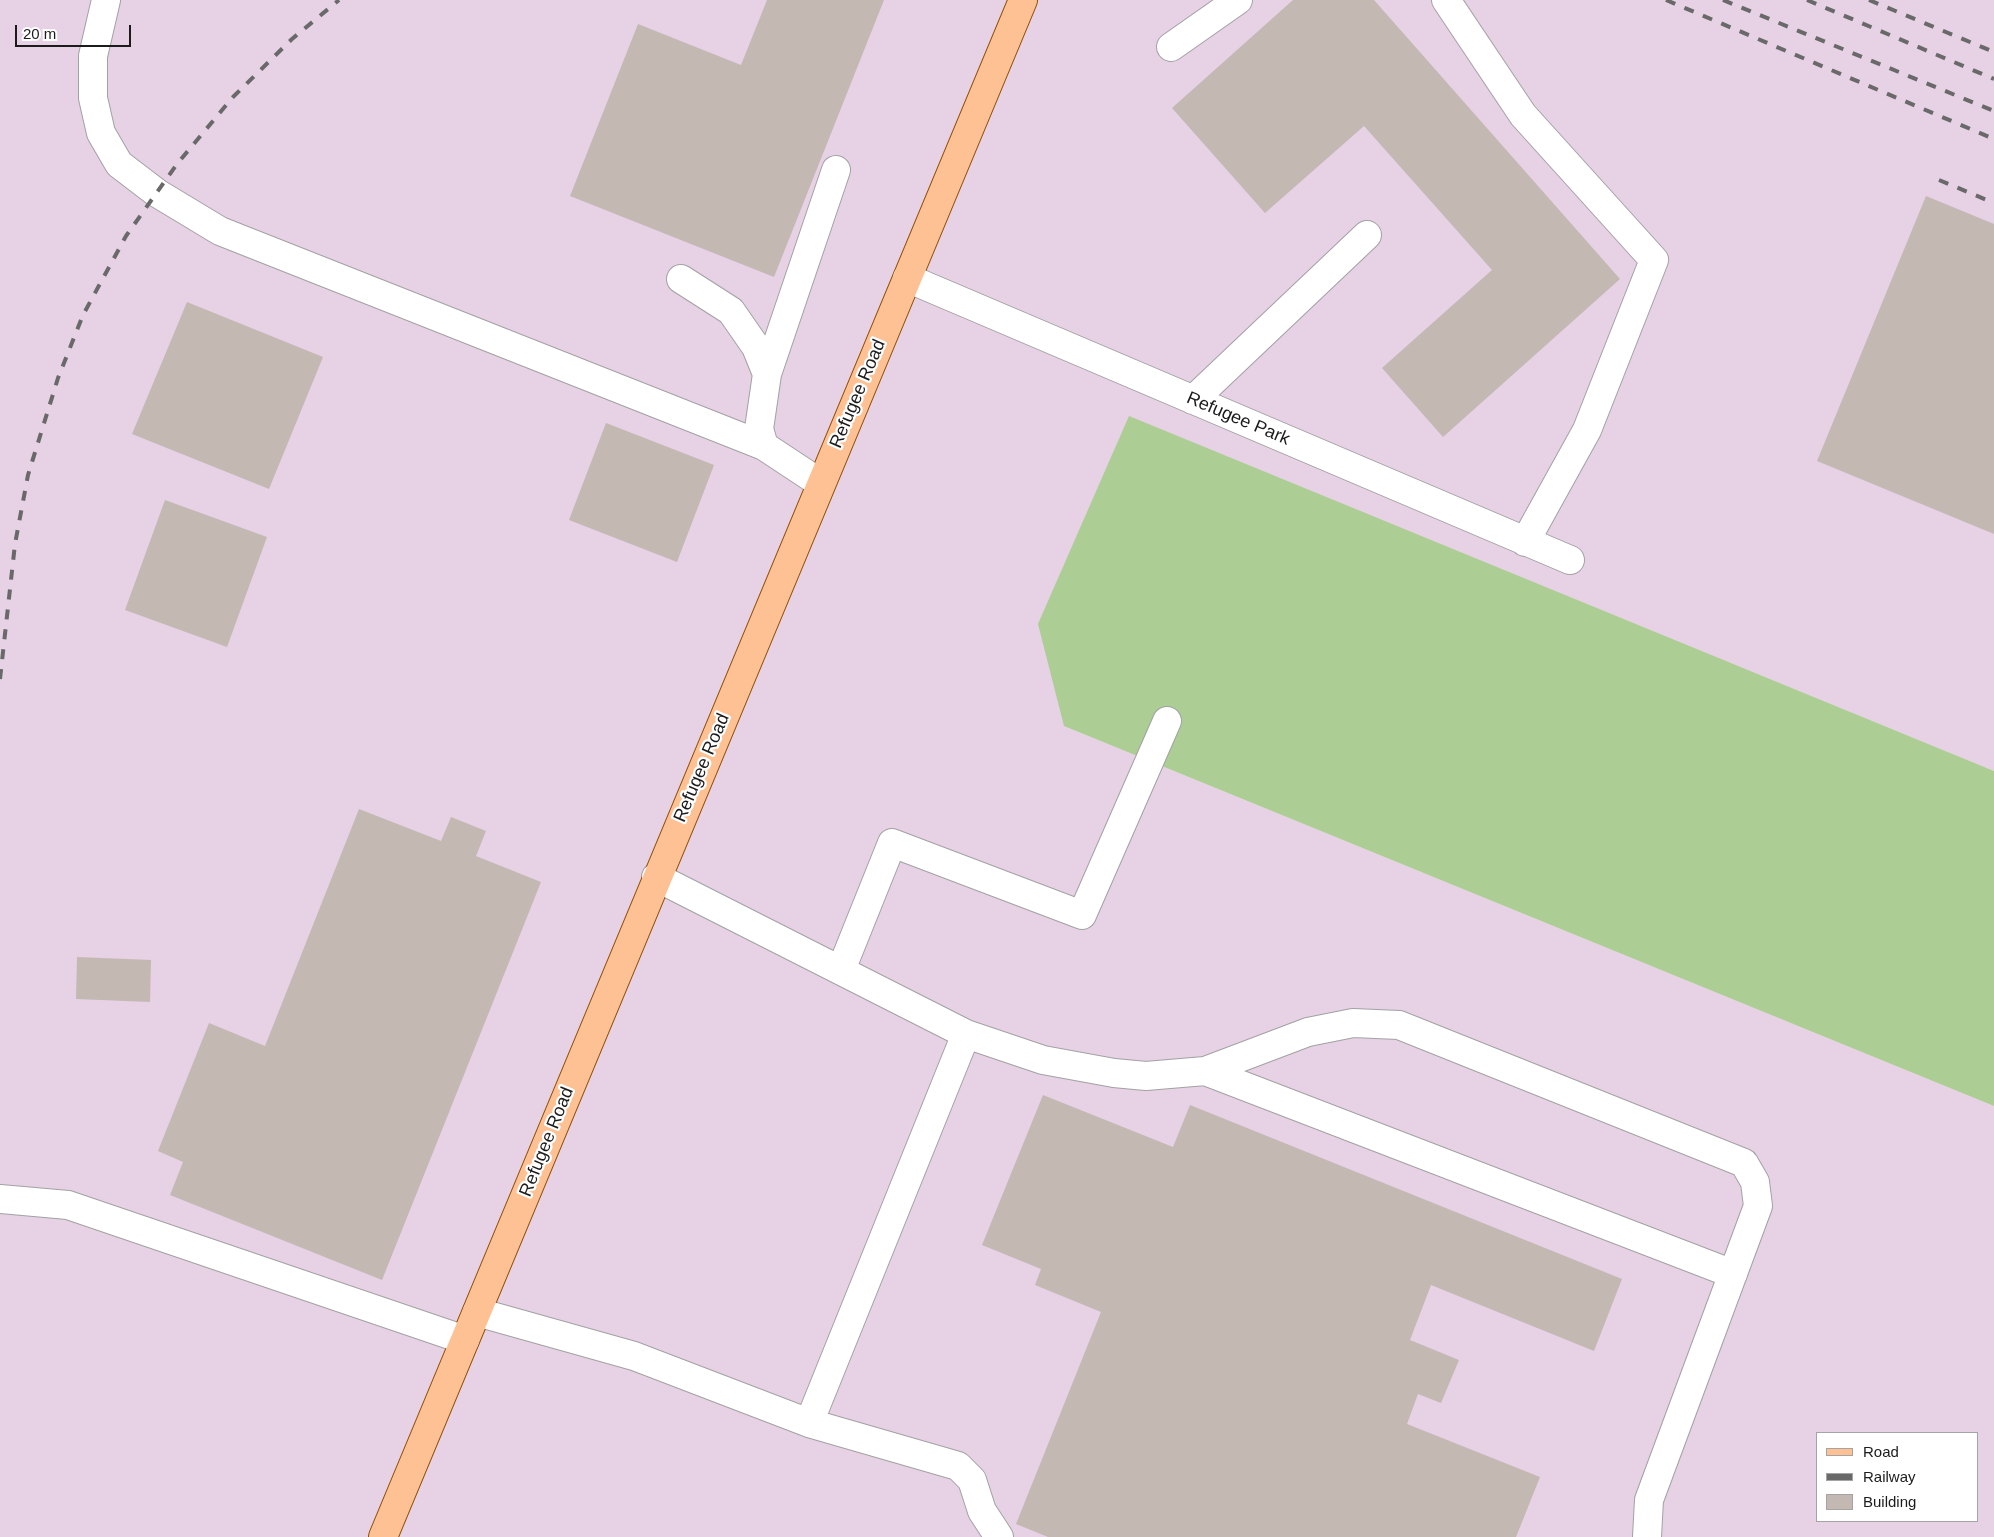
<!DOCTYPE html>
<style>
body{margin:0}
#map{position:relative;width:1994px;height:1537px;overflow:hidden;background:#ede6df;font-family:Helvetica,sans-serif}
canvas{display:block}
.legend{position:absolute;left:1816px;top:1432px;width:162px;height:90px;box-sizing:border-box;background:#fff;border:1px solid #a4a4a4;margin:0;padding:6px 9px;list-style:none;font-size:15px;color:#1b1b1b}
.legend li{display:flex;align-items:center;gap:10px;height:25px}
.legend b{width:25px;border:1px solid #a4a4a4}
.scale{position:absolute;left:15px;top:25px;width:116px;height:22px;box-sizing:border-box;border:2px solid #1b1b1b;border-top:0;padding-left:6px;font-size:15px;line-height:18px;white-space:nowrap;color:#1b1b1b;-webkit-text-stroke:4px #fff;paint-order:stroke}
</style>
<div id="map">
<canvas width="1994" height="1537"></canvas>
<ul class="legend">
<li><b style="height:6px;background:#fec194"></b>Road</li>
<li><b style="height:6px;background:#696969"></b>Railway</li>
<li><b style="height:14px;background:#c4b8b3"></b>Building</li>
</ul>
<div class="scale">20 m</div>
</div>
<script>
const context = document.querySelector('canvas').getContext('2d');
context.lineJoin = 'round';
function fillPath(path, color) { context.fillStyle = color; context.fill(path, 'evenodd'); }
const shape = rows => new Path2D(rows.map(r => 'M' + r).join(''));
function strokePath(path, color, width, dash) { context.strokeStyle = color; context.lineWidth = width; context.lineCap = dash ? 'butt' : 'round'; context.setLineDash(dash || []); context.stroke(path); }
function write(font, color, halo, rows, align = 'center') {
  context.font = font + ' Helvetica,sans-serif'; context.lineWidth = 4.5; context.setLineDash([]); context.textBaseline = 'middle'; context.strokeStyle = halo; context.fillStyle = color; for (const [text, x, y, turn = 0] of rows) {
    context.save(); context.translate(x, y); context.rotate((+turn || 0) * Math.PI / 180); context.textAlign = isNaN(turn) ? turn : align; if (halo) context.strokeText(text, 0, 0); context.fillText(text, 0, 0); context.restore();
  }
}
fillPath(shape([
 [0,0,1994,0,1994,771,1130,417,1064,726,1994,1106,1994,1537,0,1537],
 [1818,1433,1978,1433,1978,1521,1818,1521]
]), '#e6d1e5');
fillPath(shape([
 [1129,416,1994,771,1994,1106,1064,726,1038,624]
]), '#accd93');
fillPath(shape([
 [767,0,884,0,774,277,570,196,638,24,741,65],
 [1293,0,1374,0,1620,279,1443,437,1382,368,1492,270,1364,126,1265,213,1172,108],
 [1926,196,1994,224,1994,534,1817,461],
 [187,302,323,357,269,489,132,434],
 [606,423,714,465,677,562,569,520],
 [165,500,267,537,227,647,125,610],
 [359,809,441,841,451,817,486,831,476,856,541,882,382,1280,170,1195,183,1162,158,1151,209,1023,265,1046],
 [77,957,151,960,150,1002,76,999],
 [1043,1095,1173,1147,1190,1105,1622,1279,1594,1351,1431,1285,1410,1340,1459,1360,1441,1403,1418,1394,1407,1424,1540,1477,1516,1537,1048,1537,1016,1524,1101,1312,1035,1285,1041,1269,982,1245]
]), '#c4b8b3');
const minor = shape([
 [106,0,93,56,93,98,101,133,119,164,157,193,220,231,764,446],
 [1446,0,1523,115,1654,260,1587,430,1525,542],
 [1171,47,1238,0],
 [907,278,1570,560],
 [681,279,731,311,756,347,767,374,759,429,764,446,820,483],
 [767,374,836,170],
 [1193,400,1367,235],
 [841,970,892,843,1082,915,1167,721],
 [966,1034,1043,1060,1114,1073,1146,1076,1205,1071,1308,1032,1353,1023,1399,1025,1744,1163,1755,1182,1758,1206,1649,1500,1647,1537],
 [1205,1071,1733,1274],
 [0,1199,68,1205,465,1340],
 [477,1312,634,1356,809,1423,966,1034,656,877],
 [809,1423,958,1466,972,1480,982,1511,999,1537]
]);
const major = shape([
 [383,1537,1023,0]
]);
strokePath(minor, '#a2a2a2', 30);
strokePath(major, '#914d00', 30);
strokePath(minor, '#fff', 28);
strokePath(major, '#fec194', 28);
strokePath(shape([
 [1666,0,1994,139],
 [1723,0,1994,111],
 [1807,0,1994,79],
 [1869,0,1994,52],
 [1939,180,1994,203],
 [0,679,15,544,28,475,58,378,83,315,126,236,177,164,233,97,292,39,339,0]
]), '#696969', 4, [10, 10]);
write('18px', '#1b1b1b', '#fff', [
 ["Refugee Road",858,394,-67],
 ["Refugee Park",1238,419,23],
 ["Refugee Road",702,768,-67],
 ["Refugee Road",547,1142,-68]
]);
</script>
